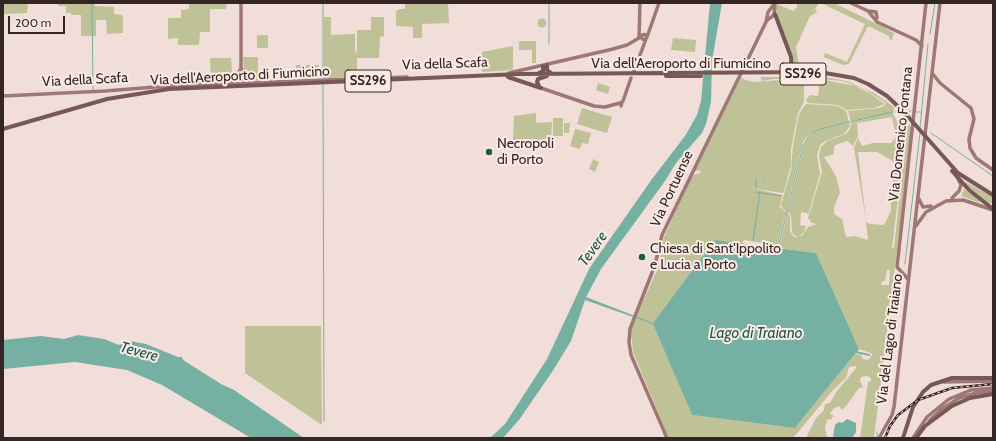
<!DOCTYPE html>
<style>
body{margin:0}
#map{position:relative;width:996px;height:441px;overflow:hidden;background:#f2ded8;font-family:Cabin,sans-serif}
canvas{display:block}
.frame{position:absolute;inset:0;border:4px solid #352626;pointer-events:none}
.scale{position:absolute;left:8px;top:16px;width:57px;height:18px;box-sizing:border-box;border:2px solid #352626;border-top:0;padding-left:5px;font-size:12px;line-height:14px;white-space:nowrap;color:#352626;-webkit-text-stroke:3px #faeae4;paint-order:stroke}
</style>
<div id="map">
<canvas width="996" height="441"></canvas>
<div class="frame"></div>
<div class="scale">200 m</div>
</div>
<script>
const context = document.querySelector('canvas').getContext('2d');
context.lineJoin = 'round';
function fillPath(path, color) { context.fillStyle = color; context.fill(path, 'evenodd'); }
const shape = rows => new Path2D(rows.map(r => 'M' + r).join(''));
function strokePath(path, color, width, dash) { context.strokeStyle = color; context.lineWidth = width; context.lineCap = dash ? 'butt' : 'round'; context.setLineDash(dash || []); context.stroke(path); }
function write(font, color, halo, rows, align = 'center') {
  context.font = font + ' Cabin,sans-serif'; context.lineWidth = 4; context.setLineDash([]); context.textBaseline = 'middle'; context.strokeStyle = halo; context.fillStyle = color; for (const [text, x, y, turn = 0] of rows) {
    context.save(); context.translate(x, y); context.rotate((+turn || 0) * Math.PI / 180); context.textAlign = isNaN(turn) ? turn : align; if (halo) context.strokeText(text, 0, 0); context.fillText(text, 0, 0); context.restore();
  }
}
fillPath(shape([
 [3,3,28,3,27,13,3,14],
 [58,3,95,3,95,6,114,7,114,14,122,15,123,17,123,33,107,34,106,20,96,20,96,36,81,36,81,15,71,15,71,13,66,13,66,6,58,6],
 [189,3,227,3,226,9,210,9,210,32,200,32,199,45,178,45,178,38,168,39,168,18,181,18,181,10,189,9],
 [405,3,448,3,449,23,422,24,422,38,413,38,413,27,396,26,396,11,400,9,405,9],
 [797,3,819,3,815,9,817,12,810,16,796,47,799,65,794,65,777,17,776,7,777,4,793,11,797,7],
 [821,3,834,3,883,27,894,33,892,40,890,40,889,36,868,26,849,64,843,65,824,57,825,53,847,62,865,24],
 [324,17,331,17,331,35,355,34,355,52,357,53,357,30,371,30,371,17,384,17,384,36,380,37,379,58,357,58,357,76,324,79],
 '537.5 23a4.5 4.5 0 1 1 9 0a4.5 4.5 0 1 1-9 0Z',
 [257,35,268,35,268,48,257,48],
 [673,38,696,40,695,52,671,50],
 [519,41,536,41,536,63,532,63,532,50,519,50],
 [513,46,513,70,482,72,482,52],
 [243,57,258,57,258,81,248,78,244,69],
 [210,58,231,58,232,70,226,70,231,70,236,75,228,82,211,83],
 [296,65,319,65,318,78,296,79],
 [741,77,745,80,755,82,780,80,800,80,804,81,804,102,798,113,791,149,791,165,784,192,782,193,751,188,782,195,780,207,790,216,790,231,794,237,802,236,808,227,817,224,812,223,808,218,822,172,819,155,821,147,827,141,846,134,850,129,851,123,881,115,851,122,848,111,879,108,884,106,886,103,864,89,842,81,814,78,774,79,761,81,761,77,822,77,837,79,849,82,874,93,894,107,893,114,899,125,899,128,903,125,904,127,901,134,904,145,892,249,894,248,907,126,909,125,912,127,874,438,860,438,868,382,871,381,871,378,867,376,861,377,860,381,863,387,859,388,846,406,842,410,839,406,833,409,830,414,833,415,832,419,827,420,825,427,827,438,806,438,816,418,824,410,825,404,830,403,837,391,857,367,855,366,849,367,846,378,834,389,793,438,669,438,633,352,631,334,633,324,658,268,664,237,692,175,701,173,700,170,694,172],
 [892,117,896,137,891,143,873,143,862,146,858,138,854,148,866,220,858,152,877,152,891,160,895,164,901,161,893,171,893,191,889,196,891,203,891,211,884,225,870,224,866,222,868,240,855,236,846,237,842,219,834,214,834,207,840,192,836,176,824,157,834,154,834,146,838,144,847,141,853,146,858,136,857,123],
 [785,215,787,216,779,248,816,253,859,349,873,354,868,360,863,359,861,355,855,354,795,428,692,415,653,323,715,240,741,244,744,240,769,244,772,247,777,248],
 [887,270,890,270,889,285,881,285,882,281,885,281],
 [820,79,855,86,869,93,885,104,874,108,847,110,838,105,808,103,806,100,810,95,818,96],
 [598,83,610,87,608,94,596,90],
 [806,104,838,106,846,111,849,122,823,129,849,123,850,126,844,134,825,141,820,145,817,155,820,174,808,215,807,213,801,212,800,225,806,226,804,232,800,236,796,236,792,233,791,215,783,209,781,204,791,171,793,146,799,114],
 [819,129,811,134,804,145,788,211,786,211,803,142,810,133],
 [582,108,612,117,607,133,577,124],
 [536,113,536,123,552,122,551,139,529,141,513,140,514,116],
 [553,118,563,118,563,136,553,136],
 [564,123,570,123,569,133,564,133],
 [575,129,591,133,588,144,582,143,580,149,570,146],
 [593,159,599,162,595,172,589,169],
 [966,182,993,197,992,203,988,203,965,184],
 [964,189,979,200,980,203,961,196],
 [245,326,321,326,322,425,245,373]
]), '#bfc197');
fillPath(shape([
 [710,3,722,3,712,61,711,102,706,124,702,133,676,163,665,181,601,269,586,297,653,323,715,240,816,253,859,349,795,428,692,415,653,324,585,300,571,341,552,372,519,420,503,438,490,438,505,424,547,359,589,269,652,179,685,136,697,115,701,101],
 [78,335,104,339,119,345,130,341,146,344,178,357,182,357,183,360,221,384,234,390,304,438,251,438,162,385,127,370,75,362,3,369,3,340,41,336,64,339],
 [847,419,856,423,856,432,852,438,835,438,833,436,835,425,839,422,842,423]
]), '#76b0a2');
strokePath(shape([
 [92,3,93,90],
 [930,34,935,3],
 [549,44,549,3],
 [323,78,323,3],
 [323,85,324,421],
 [905,111,911,111],
 [895,112,900,111],
 [916,112,921,112],
 [920,128,928,44],
 [821,129,892,112],
 [931,133,993,176],
 [756,179,756,188],
 [763,179,763,178],
 [756,192,782,196],
 [753,240,760,192],
 [778,248,803,146,810,134,820,129],
 [905,264,920,133],
 [877,438,877,432]
]), '#76b0a2', 1);
strokePath(shape([
 [856,352,869,355]
]), '#76b0a2', 2);
strokePath(shape([
 [241,3,241,86],
 [851,3,868,11,876,12,877,18],
 [868,11,877,22,916,40,922,46],
 [766,21,774,15,775,4],
 '641.5 37a2.5 2.5 0 1 1 5 0a2.5 2.5 0 1 1-5 0Z',
 [647,37,659,3],
 [639,38,640,3],
 [243,70,247,78,253,82],
 [634,71,646,39],
 [509,73,613,49,627,45,639,38],
 [932,73,940,83,971,108,974,119,969,139,970,148,976,158,993,170],
 [229,83,236,79,240,70],
 [541,88,594,106,605,107,620,103],
 [3,96,105,91,168,86,407,77],
 [623,101,631,78],
 [621,106,622,102],
 [952,198,959,191,961,185,958,179],
 [919,199,923,207,931,206],
 [916,226,926,212,946,201,963,200,993,210],
 [908,279,897,267,926,3],
 [944,382,993,381],
 [929,421,942,409,959,398,976,393,993,391],
 [667,438,631,355,629,342,630,329,655,265,662,235,766,22,768,12,775,3],
 [879,438,892,415,894,407,940,3],
 [913,438,927,417,949,399,971,390,993,388]
]), '#9e7875', 3.5);
strokePath(shape([
 [775,14,791,57,792,72],
 [547,65,547,70,551,73],
 [539,73,543,71,543,66],
 [666,76,701,76],
 [508,77,541,88],
 [539,86,537,82,538,79,547,76],
 [3,129,107,99,169,89,519,74,819,72,854,78,868,84,887,96,903,111,958,173,993,195],
 [952,171,969,190,993,209],
 [903,438,913,407,923,392,931,385,952,378,993,378],
 [916,438,925,426,952,406,970,398,993,394]
]), '#785856', 4);
const rail = shape([
 [885,438,890,426,898,415,918,400,952,388,993,384]
]);
strokePath(rail, '#352626', 2.5);
strokePath(rail, '#faeae4', 1, [3]);
for (const [x, y, r, color] of [
 [489,152,4,"#1a584a"],
 [642,257,4,"#1a584a"]
]) { const dot = new Path2D(); dot.arc(x, y, r, 0, 2 * Math.PI); context.fillStyle = color; context.fill(dot); strokePath(dot, '#faeae4', 1.5); }
for (const [x, y, w] of [
 [803,74,46],
 [368,81,46]
]) { const box = new Path2D(); box.roundRect(x - w / 2, y - 11, w, 22, 3); context.fillStyle = '#faeae4'; context.fill(box); strokePath(box, '#352626', 1); }
write('bold 13px', '#352626', null, [
 ["SS296",803,74],
 ["SS296",368,81]
]);
write('14px', '#352626', '#faeae4', [
 ["Via della Scafa",445,64,-2],
 ["Via dell'Aeroporto di Fiumicino",681,64],
 ["Via dell'Aeroporto di Fiumicino",240,76,-3],
 ["Via della Scafa",85,80,-3],
 ["Via Domenico Fontana",901,134,-84],
 ["Via Portuense",672,189,-65],
 ["Via del Lago di Traiano",890,339,-83]
]);
write('14px', '#352626', '#faeae4', [
 ["Necropoli",497,144],
 ["di Porto",497,160],
 ["Chiesa di Sant'Ippolito",650,249],
 ["e Lucia a Porto",650,265]
], 'left');
write('italic 15px', '#1a584a', '#faeae4', [
 ["Tevere",593,249,-55],
 ["Lago di Traiano",756,334],
 ["Tevere",139,352,15]
]);
</script>
